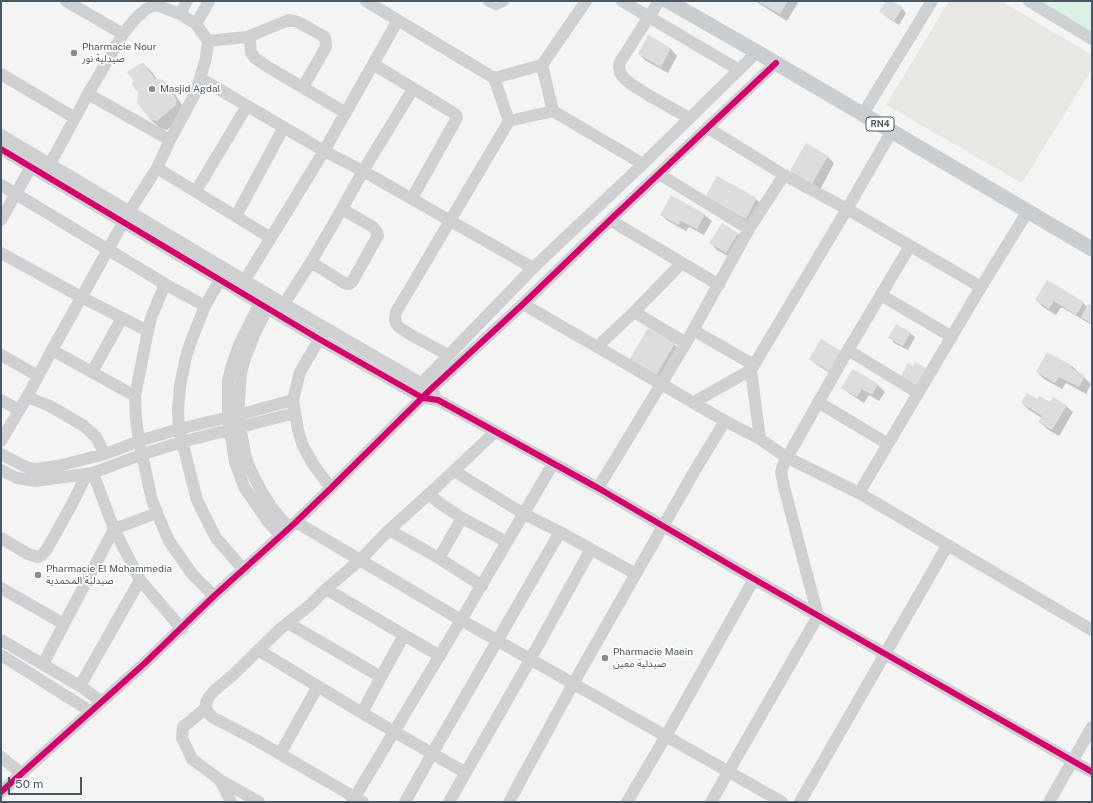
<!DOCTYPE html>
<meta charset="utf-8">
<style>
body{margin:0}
#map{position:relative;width:1093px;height:803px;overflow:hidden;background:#f4f4f4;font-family:"Public Sans",sans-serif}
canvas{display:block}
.frame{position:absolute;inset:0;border:2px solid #4a5661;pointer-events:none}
.scale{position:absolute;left:8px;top:777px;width:74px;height:18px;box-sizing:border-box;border:2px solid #4a5661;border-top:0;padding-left:5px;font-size:12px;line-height:14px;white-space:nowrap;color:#4a5661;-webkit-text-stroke:3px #fff;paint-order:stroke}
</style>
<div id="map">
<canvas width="1093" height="803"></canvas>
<div class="frame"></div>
<div class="scale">50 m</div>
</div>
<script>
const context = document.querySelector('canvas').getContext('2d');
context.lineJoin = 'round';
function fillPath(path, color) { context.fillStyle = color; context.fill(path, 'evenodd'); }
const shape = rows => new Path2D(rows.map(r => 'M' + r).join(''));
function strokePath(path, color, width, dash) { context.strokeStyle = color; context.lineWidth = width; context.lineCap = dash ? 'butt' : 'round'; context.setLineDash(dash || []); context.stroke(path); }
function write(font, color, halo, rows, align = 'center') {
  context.font = font + ' "Public Sans","Noto Sans Arabic",sans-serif'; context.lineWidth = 3.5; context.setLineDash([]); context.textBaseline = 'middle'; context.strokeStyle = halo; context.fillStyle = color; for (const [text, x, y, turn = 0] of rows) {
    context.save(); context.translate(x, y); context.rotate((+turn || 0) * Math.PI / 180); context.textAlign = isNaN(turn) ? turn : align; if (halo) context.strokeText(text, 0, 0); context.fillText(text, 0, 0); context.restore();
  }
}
fillPath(shape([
 [949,1,1001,1,1092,55,1092,69,1022,183,886,105]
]), '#e8e7e3');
fillPath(shape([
 [1039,1,1092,1,1092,33]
]), '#d9f2e3');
fillPath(shape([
 [755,1,799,1,787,21],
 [888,1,890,1,902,8,906,13,899,25,885,16,881,12],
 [671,49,677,56,668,73,646,61,639,54],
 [143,63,152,72,158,81,163,81,173,91,186,111,184,115,167,130,160,128,150,119],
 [827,156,834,163,820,190,798,178,791,171],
 [717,178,756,199,763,206,753,225,707,197],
 [671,196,705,215,712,221,704,235,689,227,686,231,668,221,661,215],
 [722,224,738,234,745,241,733,259,717,250,711,243],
 [1048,281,1083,303,1087,307,1092,307,1092,325,1061,307,1056,315,1043,307,1036,300],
 [910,333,915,337,908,350,894,343,890,338],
 [821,340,838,378,817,365,810,359],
 [674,344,681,351,663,382,630,360],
 [1072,366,1091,384,1086,394,1066,383,1062,389,1044,379,1037,372],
 [853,370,878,385,885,392,879,401,869,395,864,403,850,394,843,388],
 [1022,403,1050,403,1066,406,1073,412,1059,436,1047,429,1040,422,1042,418,1029,410]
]), '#0003');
fillPath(shape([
 [757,1,788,1,780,14],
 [886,1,892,1,903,7,894,21,879,12],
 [648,35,671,48,661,67,638,54],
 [143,62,155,79,164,80,177,101,175,106,157,121,150,119,137,103,138,93,132,85,133,80,127,72],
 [806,143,828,156,812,184,790,171],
 [717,176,757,198,746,219,705,197],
 [671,195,705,214,697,229,681,221,679,225,660,215],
 [722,223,738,233,726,253,709,243],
 [1047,280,1084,302,1076,315,1054,301,1049,309,1035,300],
 [1088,304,1092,306,1092,324,1081,317],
 [896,324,911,332,903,346,888,338],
 [648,328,675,343,656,376,629,360],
 [821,339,843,352,831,372,809,359],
 [1047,352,1073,366,1071,368,1085,376,1079,387,1059,377,1055,383,1036,372],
 [915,362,926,368,915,387,900,378,908,363,913,366],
 [853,369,878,384,872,395,862,389,857,397,841,388],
 [1027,393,1037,399,1040,396,1050,402,1053,397,1067,405,1052,430,1038,422,1042,416,1021,403]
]), '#ddddde');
strokePath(shape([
 [66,1,123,34],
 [366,1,494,78],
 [489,1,496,4,503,1],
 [622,1,739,70],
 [659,1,620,62,619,67,620,73,624,78,631,84,650,96,689,118],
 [1029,1,1092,39],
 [180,14,187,1],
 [196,24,209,1],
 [247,37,289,20,298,22,325,37,326,47,303,87],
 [208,41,247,37,250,41,251,53,255,58,268,67,346,113],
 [373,64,452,112,456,115,457,118,412,198],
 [1,74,75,118],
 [200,78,324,151,363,171,533,268],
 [88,94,170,140],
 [553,111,643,164],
 [863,114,932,1],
 [509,121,494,78,542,65,586,1],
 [708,128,784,175,847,209,981,287],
 [1,135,284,304,431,389,435,395],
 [1,149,319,339,423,398,438,400,598,488,754,579,1092,772],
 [157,168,271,238],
 [659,174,749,229],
 [44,175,88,94,123,34,135,19,146,9,156,5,180,14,196,24,208,41,206,58,196,92,170,140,157,168,129,212,52,350,135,396],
 [1,185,165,284,205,306],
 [196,191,247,106],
 [236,216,284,127],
 [1,220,31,167],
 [610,220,719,285],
 [1,253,81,297,148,331],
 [311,262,344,283,349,284,352,282,376,239,378,236,377,232,373,227,342,209],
 [220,280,205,306,191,341,186,357,180,386,178,410,179,429,197,500,216,538,244,570],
 [245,280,324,151,398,20],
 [165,284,151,318,148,331,135,396,136,419,139,441,152,500,157,513,169,541,192,574,214,596],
 [881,295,952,337],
 [263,297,239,345,231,368,228,381,228,417,235,462,244,487,269,523,281,536],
 [271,302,255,333,244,361,241,373,238,415,245,453,248,464,254,477,262,492,272,508,289,528],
 [284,304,311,262,342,209,363,171,413,89],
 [523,304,725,421,760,439,786,457,859,493,1092,630],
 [634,312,686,343],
 [693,330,754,365],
 [323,333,300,372,293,400,298,430,303,446,313,464,331,488],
 [597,347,634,312,682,263],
 [848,350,918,393],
 [1,355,38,376],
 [448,355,411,335,399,327,396,323,395,318,396,312,509,121,553,111,542,65],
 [751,370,760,439],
 [92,372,122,318],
 [417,388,533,268,643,164,757,52],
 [27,397,52,350],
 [1,400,19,410],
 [694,402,751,370,847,209,892,131],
 [818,402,888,444],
 [1,441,27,397,50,406,84,426,96,437,105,454],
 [1,454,22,465,29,468,36,469,58,466,105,454,139,441,179,429,238,415,293,400],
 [1,470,17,478,35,481,93,473,143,454,182,442,295,413],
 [454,471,524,514,560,532,636,574],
 [93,473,114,529,140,580,182,629],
 [598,488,686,343,749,229,784,175],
 [859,493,981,287,1028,211],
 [429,494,495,432],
 [296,522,461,620,782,802],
 [1,538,28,554,38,557,42,555,47,549,72,504,87,474],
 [439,558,462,518],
 [482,586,439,558,389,530,429,494,438,502,462,518,507,542],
 [1,588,64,624],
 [326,589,404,635],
 [288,623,381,677,362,713],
 [1,640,80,686,102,702],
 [258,650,362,713,466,773],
 [1,655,90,711],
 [43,664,114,529,157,513],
 [381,677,404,635,440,656],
 [80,686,140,580],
 [206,708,183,727,182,738,192,759,220,780,259,802],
 [280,754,318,686],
 [1,757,21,773],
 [220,780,231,802],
 [1,792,145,663,214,596,296,522,331,488,431,389,523,304,610,220,776,63],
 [352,802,461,620,553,464],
 [363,802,254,739,212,717,208,712,206,708,206,703,209,697,214,691,234,674,280,629,310,605,326,589,360,560,389,530],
 [405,802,432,754,560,532],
 [449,802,530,660,591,549],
 [509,802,573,684,694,472,725,421],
 [627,802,666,736,754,579],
 [711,802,818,616,784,487,781,472,784,463,848,350,910,246],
 [800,802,947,546],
 [1049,802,1092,727]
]), '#ced0d2', 12);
strokePath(shape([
 [668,1,757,52,1092,249]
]), '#caced1', 15);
strokePath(shape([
 [1,149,319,339,423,398,438,400,598,488,754,579,1092,772],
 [1,792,145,663,214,596,296,522,331,488,431,389,523,304,610,220,776,63]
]), '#d6006c', 6);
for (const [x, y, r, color] of [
 [74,53,4,"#868d94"],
 [152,89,4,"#868d94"],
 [38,575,4,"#868d94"],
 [605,658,4,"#868d94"]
]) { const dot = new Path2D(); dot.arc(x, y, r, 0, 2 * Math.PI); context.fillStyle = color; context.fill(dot); strokePath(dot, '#fff', 1.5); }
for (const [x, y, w] of [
 [880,124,28]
]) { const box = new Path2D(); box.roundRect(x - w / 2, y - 7, w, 14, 3); context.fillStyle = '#fff'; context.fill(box); strokePath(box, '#4a5661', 1); }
write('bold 9px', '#4a5661', null, [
 ["RN4",880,124]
]);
write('10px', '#4a5661', '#fff', [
 ["Pharmacie Nour",82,47],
 ["صيدلية نور",82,59],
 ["Masjid Agdal",160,89],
 ["Pharmacie El Mohammedia",46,569],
 ["صيدلية المحمدية",46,581],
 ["Pharmacie Maein",613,652],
 ["صيدلية معين",613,664]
], 'left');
</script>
